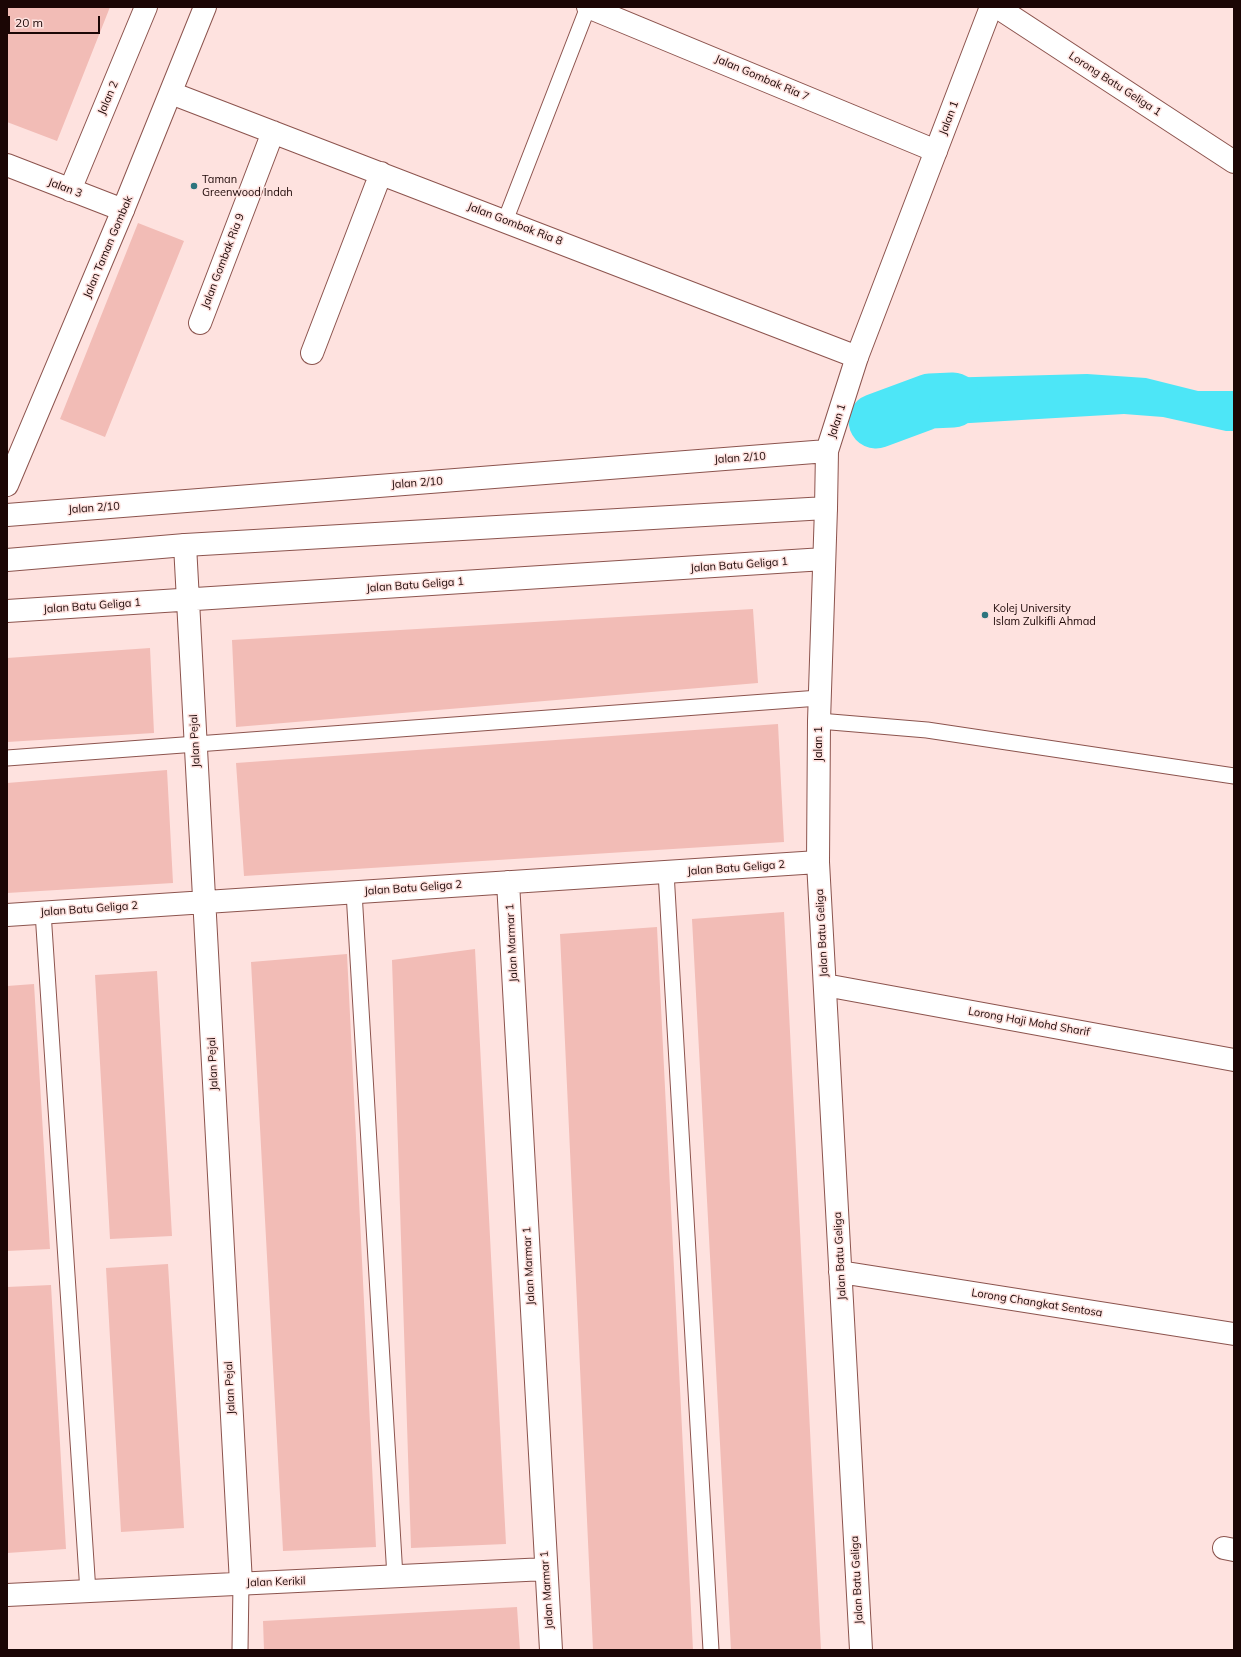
<!DOCTYPE html>
<style>
body{margin:0}
#map{position:relative;width:1241px;height:1657px;overflow:hidden;background:#fee2df;font-family:Mulish,sans-serif}
canvas{display:block}
.frame{position:absolute;inset:0;border:8px solid #1b0605;pointer-events:none}
.scale{position:absolute;left:8px;top:16px;width:92px;height:18px;box-sizing:border-box;border:2px solid #1b0605;border-top:0;padding-left:5px;font-size:12px;line-height:14px;white-space:nowrap;color:#1b0605;-webkit-text-stroke:3px #fee2df;paint-order:stroke}
</style>
<div id="map">
<canvas width="1241" height="1657"></canvas>
<div class="frame"></div>
<div class="scale">20 m</div>
</div>
<script>
const context = document.querySelector('canvas').getContext('2d');
context.lineJoin = 'round';
function fillPath(path, color) { context.fillStyle = color; context.fill(path, 'evenodd'); }
const shape = rows => new Path2D(rows.map(r => 'M' + r).join(''));
function strokePath(path, color, width, dash) { context.strokeStyle = color; context.lineWidth = width; context.lineCap = dash ? 'butt' : 'round'; context.setLineDash(dash || []); context.stroke(path); }
function write(font, color, halo, rows, align = 'center') {
  context.font = font + ' Mulish,sans-serif'; context.lineWidth = 3; context.setLineDash([]); context.textBaseline = 'middle'; context.strokeStyle = halo; context.fillStyle = color; for (const [text, x, y, turn = 0] of rows) {
    context.save(); context.translate(x, y); context.rotate((+turn || 0) * Math.PI / 180); context.textAlign = isNaN(turn) ? turn : align; if (halo) context.strokeText(text, 0, 0); context.fillText(text, 0, 0); context.restore();
  }
}
fillPath(shape([
 [1087,374,1146,378,1198,391,1234,391,1234,431,1226,431,1163,417,1124,414,936,425,877,445,883,400,938,378]
]), '#4de6f7');
strokePath(shape([
 [876,421,930,401,953,400]
]), '#4de6f7', 55);
fillPath(shape([
 [7,7,110,7,57,141,7,122],
 [138,223,184,241,105,437,60,419],
 [753,609,758,683,236,727,232,640],
 [150,648,154,733,7,742,7,658],
 [778,724,784,842,244,876,236,763],
 [167,770,173,883,7,893,7,783],
 [784,912,821,1650,731,1650,692,919],
 [657,927,693,1650,593,1650,560,934],
 [475,949,506,1544,411,1548,392,960],
 [347,954,376,1547,283,1551,251,962],
 [157,971,172,1236,110,1239,95,975],
 [34,984,50,1249,7,1251,7,986],
 [168,1264,184,1528,121,1532,106,1268],
 [51,1285,66,1549,7,1553,7,1287],
 [517,1607,520,1650,264,1650,263,1621]
]), '#f2bcb6');
const service = shape([
 [505,221,588,7],
 [819,721,927,730,1234,776],
 [7,758,819,698],
 [666,872,711,1650],
 [354,892,395,1577],
 [43,912,88,1592],
 [240,1650,241,1583]
]);
const minor = shape([
 [588,7,936,151],
 [997,7,1234,162],
 [171,93,857,357],
 [7,165,123,210],
 [70,190,146,7],
 [200,323,273,132],
 [312,353,381,173],
 [826,508,819,721,818,862,861,1650],
 [185,545,241,1583],
 [7,611,824,559],
 [508,882,551,1650],
 [7,915,818,862],
 [825,985,1234,1060],
 [840,1272,1234,1334],
 [1224,1548,1234,1550],
 [7,1595,546,1569]
]);
const tertiary = shape([
 [7,485,123,210,205,7],
 [7,515,827,451],
 [7,560,185,545,826,508,827,451,857,357,991,7]
]);
strokePath(service, '#8c544e', 17);
strokePath(minor, '#8c544e', 24);
strokePath(tertiary, '#8c544e', 24);
strokePath(service, '#fff', 15);
strokePath(minor, '#fff', 22);
strokePath(tertiary, '#fff', 22);
for (const [x, y, r, color] of [
 [194,186,4,"#2d757e"],
 [985,615,4,"#2d757e"]
]) { const dot = new Path2D(); dot.arc(x, y, r, 0, 2 * Math.PI); context.fillStyle = color; context.fill(dot); strokePath(dot, '#fee2df', 1.5); }
write('11px', '#1b0605', '#fee2df', [
 ["Jalan Gombak Ria 7",762,78,23],
 ["Lorong Batu Geliga 1",1115,84,33],
 ["Jalan 2",108,98,-67],
 ["Jalan 1",949,118,-69],
 ["Jalan 3",65,188,21],
 ["Jalan Gombak Ria 8",515,224,21],
 ["Jalan Taman Gombak",108,247,-67],
 ["Jalan Gombak Ria 9",223,261,-69],
 ["Jalan 1",837,421,-72],
 ["Jalan 2/10",740,458,-4],
 ["Jalan 2/10",417,483,-4],
 ["Jalan 2/10",94,508,-4],
 ["Jalan Batu Geliga 1",739,565,-4],
 ["Jalan Batu Geliga 1",415,585,-4],
 ["Jalan Batu Geliga 1",92,606,-4],
 ["Jalan Pejal",195,741,-93],
 ["Jalan 1",819,744,-90],
 ["Jalan Batu Geliga 2",736,868,-4],
 ["Jalan Batu Geliga 2",413,888,-4],
 ["Jalan Batu Geliga 2",89,909,-4],
 ["Jalan Batu Geliga",822,933,-93],
 ["Jalan Marmar 1",512,943,-93],
 ["Lorong Haji Mohd Sharif",1029,1022,10],
 ["Jalan Pejal",213,1064,-93],
 ["Jalan Batu Geliga",840,1256,-93],
 ["Jalan Marmar 1",529,1266,-93],
 ["Lorong Changkat Sentosa",1037,1303,9],
 ["Jalan Pejal",230,1388,-93],
 ["Jalan Batu Geliga",857,1580,-93],
 ["Jalan Kerikil",276,1582,-2],
 ["Jalan Marmar 1",547,1590,-94]
]);
write('11px', '#1b0605', '#fee2df', [
 ["Taman",202,180],
 ["Greenwood Indah",202,193],
 ["Kolej University",993,609],
 ["Islam Zulkifli Ahmad",993,622]
], 'left');
</script>
